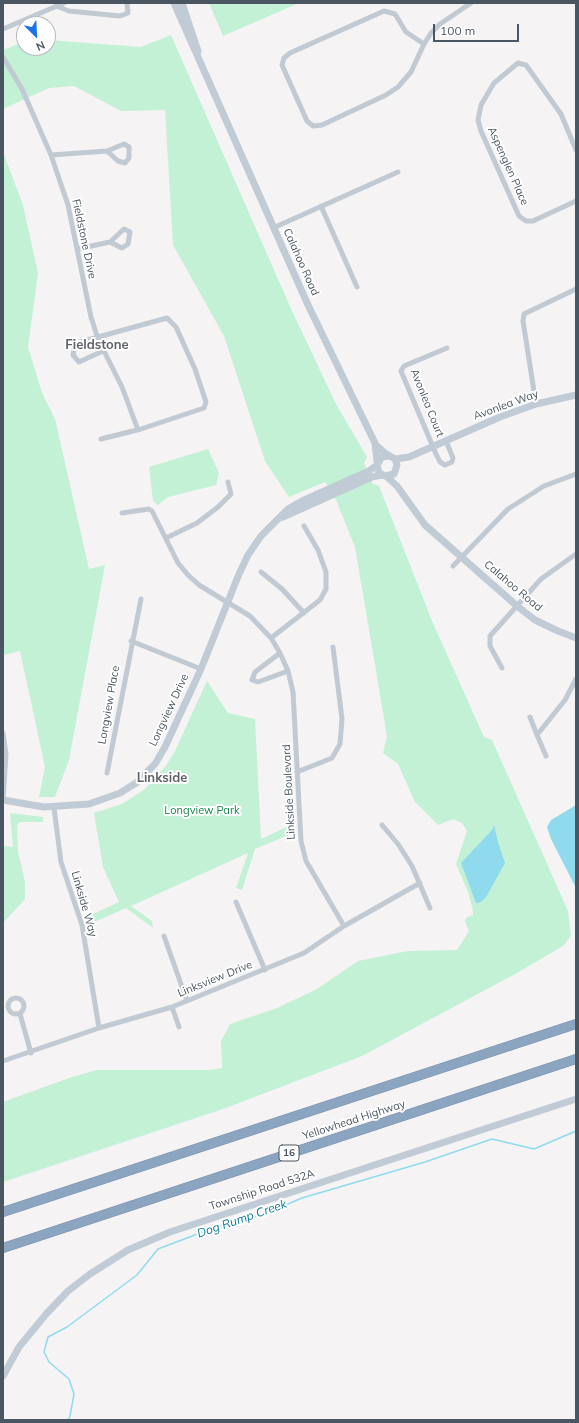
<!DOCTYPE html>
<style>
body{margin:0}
#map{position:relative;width:579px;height:1423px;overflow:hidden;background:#f5f3f3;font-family:Mulish,sans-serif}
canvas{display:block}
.frame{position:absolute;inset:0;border:4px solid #4a5661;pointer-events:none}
.north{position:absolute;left:16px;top:16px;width:40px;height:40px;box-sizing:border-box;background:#fff;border:1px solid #b7bbc0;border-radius:50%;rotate:156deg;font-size:11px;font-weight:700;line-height:16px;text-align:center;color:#4a5661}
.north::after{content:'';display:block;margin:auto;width:14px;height:18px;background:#1a73e8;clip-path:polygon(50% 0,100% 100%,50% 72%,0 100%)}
.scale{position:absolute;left:433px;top:24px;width:86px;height:18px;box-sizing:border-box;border:2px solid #4a5661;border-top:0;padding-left:5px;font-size:12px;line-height:14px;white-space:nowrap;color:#4a5661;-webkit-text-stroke:3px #fff;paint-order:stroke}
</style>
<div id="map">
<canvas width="579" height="1423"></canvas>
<div class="frame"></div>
<div class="north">N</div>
<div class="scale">100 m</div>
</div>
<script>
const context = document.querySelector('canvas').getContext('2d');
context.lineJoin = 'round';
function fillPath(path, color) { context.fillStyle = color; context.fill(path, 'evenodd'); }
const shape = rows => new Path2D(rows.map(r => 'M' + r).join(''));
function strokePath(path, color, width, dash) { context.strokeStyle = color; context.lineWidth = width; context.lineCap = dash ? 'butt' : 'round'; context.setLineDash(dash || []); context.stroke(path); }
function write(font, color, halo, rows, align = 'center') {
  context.font = font + ' Mulish,sans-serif'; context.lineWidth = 4; context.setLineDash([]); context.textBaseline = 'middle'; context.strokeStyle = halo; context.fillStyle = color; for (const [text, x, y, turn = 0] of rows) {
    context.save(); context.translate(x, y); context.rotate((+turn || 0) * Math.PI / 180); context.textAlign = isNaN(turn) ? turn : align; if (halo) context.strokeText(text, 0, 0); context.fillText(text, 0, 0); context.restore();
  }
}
fillPath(shape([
 [209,3,299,3,223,36],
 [171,35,292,311,336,404,367,457,364,463,373,484,379,486,432,621,484,737,492,740,568,911,571,936,563,946,517,973,362,1056,223,1109,3,1182,3,1102,72,1077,97,1070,210,1070,222,1068,221,1041,230,1024,277,1008,317,989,358,961,408,951,457,950,469,931,465,922,466,918,473,915,473,911,468,892,456,864,467,831,462,823,453,819,438,825,415,802,398,764,383,753,387,736,355,547,336,500,325,482,289,497,265,461,224,336,173,245,165,110,121,111,74,86,49,88,3,109,3,50,24,42,24,48,48,48,48,40,141,47],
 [3,152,23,205,38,273,28,347,42,393,55,419,89,569,105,565,69,760,55,797,39,797,45,767,20,651,3,655],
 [208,449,219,473,216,485,168,497,158,505,153,501,149,467],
 [207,681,228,713,255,719,261,839,291,825,291,834,255,849,242,890,236,888,248,853,131,906,152,921,153,928,126,908,92,923,89,916,119,902,103,867,94,813,122,804,145,789,165,767,175,751],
 [10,813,43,817,43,822,20,822,17,825,18,852,25,882,25,899,3,923,3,846,13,847]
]), '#c3f1d5');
fillPath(shape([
 [576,805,576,888,551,839,547,827,551,820],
 [494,825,498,842,505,863,486,897,481,902,476,903,461,863,492,830]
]), '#90daee');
strokePath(shape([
 [68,1420,70,1416,74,1394,69,1379,49,1362,44,1352,48,1337,67,1327,137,1275,158,1249,208,1230,267,1213,302,1198,425,1162,492,1139,534,1149,576,1131]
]), '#90daee', 1.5);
const highway = shape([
 [3,1212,576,1024],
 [3,1248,576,1059]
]);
strokePath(highway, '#7690ad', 10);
strokePath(shape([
 [56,6,69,11,120,16,128,13,127,3],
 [3,29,64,3],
 [424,44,406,32,395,14,384,11,290,53,284,58,282,65,307,121,313,126,322,125,386,95,398,87,411,72,424,44,431,33,440,24,471,3],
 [3,57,22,89,51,155,68,205,91,317,98,339,122,387,138,430],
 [576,150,561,114,526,65,518,63,494,83,481,105,478,120,481,131,519,216,526,221,533,221,576,201],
 [51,155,107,151,124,144,129,147,129,158,125,163,118,161,107,151],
 [321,206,357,287],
 [273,228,398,172],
 [77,249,110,242,124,229,130,232,128,244,122,248,110,242],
 [536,404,523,321,524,314,576,289],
 [101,439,141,429,204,408,206,402,195,369,176,327,167,318,80,342,75,346,73,355,79,362,103,351],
 [446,441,453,458,452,462,445,465,440,462,436,454,401,371,404,366,447,348],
 [122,513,149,509,152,511,178,563,188,575,199,585,250,616,271,638,280,653,288,671,293,692,301,841,306,861,344,926],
 [166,538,197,523,218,507,231,494,228,482],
 [453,566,508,509,544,486,576,474],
 [261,572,282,589,304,613],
 [271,638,320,600,326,589,326,572,318,550,304,526],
 [131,641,201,669],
 [280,653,255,672,252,680,258,682,288,671],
 [502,668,490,646,490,636,541,579,576,554],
 [530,717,537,735],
 [3,733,6,754,3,800],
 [546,756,537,735,565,700,576,679],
 [297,772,332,758,340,744,342,719,333,647],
 [107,773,141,599],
 [54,808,61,862,82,925,99,1028],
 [382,825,398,844,412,866,430,908],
 [236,902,265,970],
 [164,936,187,1001],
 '8 1006a8 8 0 1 1 16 0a8 8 0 1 1-16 0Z',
 [172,1007,179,1027],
 [20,1014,31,1053],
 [3,1061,99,1028,172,1007,304,953,344,926,420,883]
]), '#c1cad2', 5);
strokePath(shape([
 [174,3,308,305,375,443,377,461],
 [182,3,198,51],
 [376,445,385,453,395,459,397,465,394,474,385,476,379,473,377,465,382,457,389,456],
 [395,459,409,457,500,417,536,404,576,395],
 [386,476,397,486,425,525,517,606,535,620,558,631,576,638],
 [283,517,372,477,382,475],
 [3,800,44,807,89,804,120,793,136,783,155,764,165,747,201,669,239,574,248,555,261,536,288,509,302,501,369,471,377,465],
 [3,1376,19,1347,47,1313,68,1291,90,1274,128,1250,170,1232,576,1099]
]), '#c1cbd6', 7);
strokePath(highway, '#8ba5c1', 9);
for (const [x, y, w] of [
 [289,1153,20]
]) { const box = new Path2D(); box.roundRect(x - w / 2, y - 8, w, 16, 3); context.fillStyle = '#fff'; context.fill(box); strokePath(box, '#4a5661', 1); }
write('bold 10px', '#4a5661', null, [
 ["16",289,1153]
]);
write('11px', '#4a5661', '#fff', [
 ["Aspenglen Place",508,166,66],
 ["Fieldstone Drive",84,239,78],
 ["Calahoo Road",301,262,66],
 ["Avonlea Court",427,403,68],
 ["Avonlea Way",506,405,-20],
 ["Calahoo Road",513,586,40],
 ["Longview Place",109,705,-80],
 ["Longview Drive",169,710,-65],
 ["Linkside Boulevard",289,792,-93],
 ["Linkside Way",84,904,74],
 ["Linksview Drive",215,979,-22],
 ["Yellowhead Highway",354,1120,-18],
 ["Township Road 532A",262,1190,-18]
]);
write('11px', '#17864f', '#fff', [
 ["Longview Park",202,811]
]);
write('italic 12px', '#0c7c9b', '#fff', [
 ["Dog Rump Creek",242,1219,-19]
]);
write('bold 13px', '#5f6368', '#fff', [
 ["Fieldstone",97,345],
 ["Linkside",162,778]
]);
</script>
